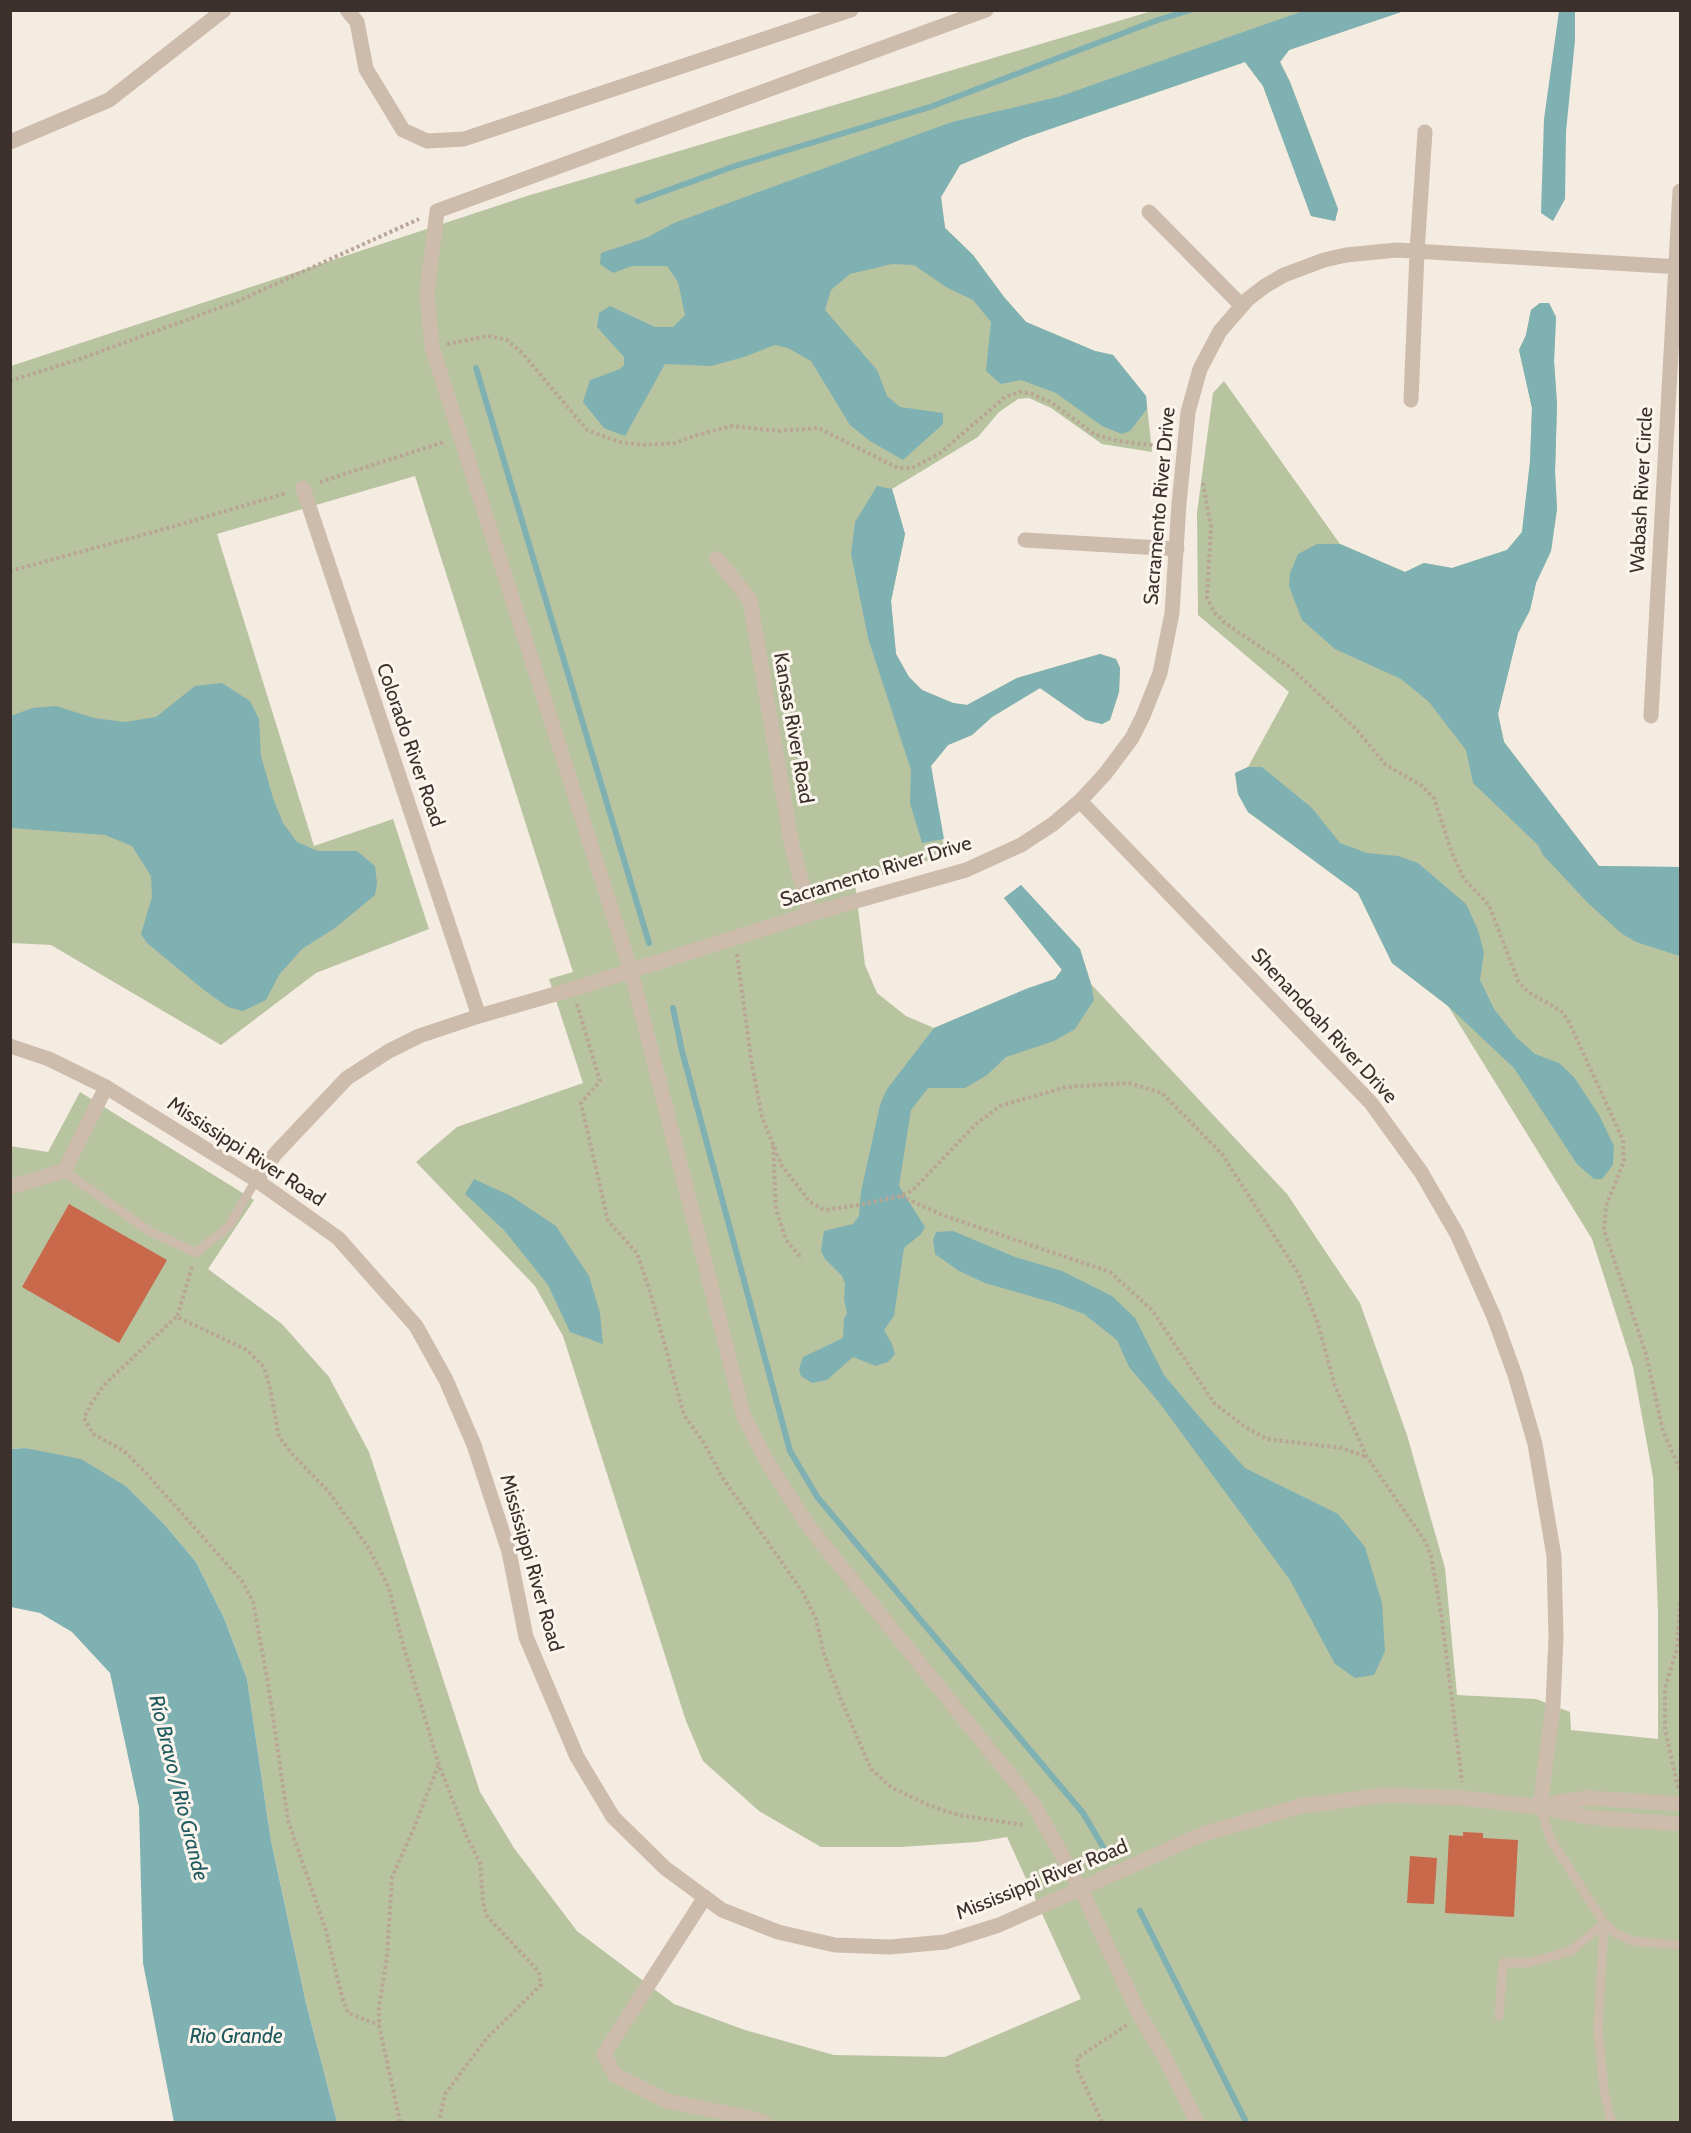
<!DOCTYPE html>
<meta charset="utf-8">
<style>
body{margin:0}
#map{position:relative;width:1691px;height:2133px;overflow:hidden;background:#f4ebe1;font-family:Cabin,sans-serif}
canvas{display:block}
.frame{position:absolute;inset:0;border:12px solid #3b302b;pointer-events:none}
</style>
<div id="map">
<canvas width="1691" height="2133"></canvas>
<div class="frame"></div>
</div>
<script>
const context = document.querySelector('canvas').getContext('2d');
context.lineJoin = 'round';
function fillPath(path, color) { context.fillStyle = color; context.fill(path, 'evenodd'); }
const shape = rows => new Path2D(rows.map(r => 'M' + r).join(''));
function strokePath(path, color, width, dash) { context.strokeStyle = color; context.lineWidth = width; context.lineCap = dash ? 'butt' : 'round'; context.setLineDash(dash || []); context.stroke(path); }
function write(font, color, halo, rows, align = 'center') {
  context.font = font + ' Cabin,sans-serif'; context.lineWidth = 6; context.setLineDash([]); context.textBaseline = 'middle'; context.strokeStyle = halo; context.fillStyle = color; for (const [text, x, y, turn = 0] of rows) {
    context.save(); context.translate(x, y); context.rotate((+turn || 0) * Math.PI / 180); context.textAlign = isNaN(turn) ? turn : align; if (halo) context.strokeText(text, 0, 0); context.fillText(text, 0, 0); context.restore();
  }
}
fillPath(shape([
 [1152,11,1404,11,1289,50,1280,62,1290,82,1338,209,1335,221,1311,216,1263,86,1245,62,1024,138,960,165,941,197,945,228,973,255,1004,297,1026,322,1095,351,1113,355,1146,396,1152,452,1102,444,1051,408,1029,398,1018,399,999,412,978,437,892,489,905,534,891,601,896,654,909,677,922,690,953,703,967,705,1017,678,1100,654,1116,659,1120,668,1119,692,1110,720,1102,724,1086,720,1040,688,992,717,972,735,948,745,931,766,945,855,855,884,865,965,877,993,906,1016,934,1028,1026,989,1055,979,1062,969,1004,898,1021,885,1080,949,1091,984,1287,1194,1360,1303,1407,1435,1445,1568,1457,1695,1536,1699,1570,1712,1571,1730,1658,1739,1658,1612,1653,1477,1633,1367,1592,1239,1448,1006,1392,963,1358,893,1248,812,1238,794,1235,773,1248,767,1289,692,1198,615,1197,513,1213,393,1224,381,1340,544,1405,572,1424,563,1452,568,1507,550,1522,532,1530,462,1532,408,1519,350,1526,335,1531,310,1540,303,1549,303,1556,317,1554,361,1557,404,1555,472,1557,509,1551,551,1536,583,1530,610,1518,633,1498,714,1504,742,1599,866,1680,867,1680,2122,337,2122,306,2003,271,1841,247,1679,224,1618,196,1562,164,1524,127,1487,26,1448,11,1449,10,1146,48,1152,80,1092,254,1200,208,1269,282,1324,329,1377,369,1452,480,1792,514,1848,577,1931,674,2004,745,2030,834,2055,945,2057,1081,1999,1007,1837,977,1842,900,1847,821,1847,759,1811,703,1761,686,1721,563,1336,535,1286,416,1162,457,1127,583,1083,549,979,573,972,415,476,217,534,314,846,393,819,429,929,316,973,221,1045,51,945,11,943,11,366,527,196]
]), '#b8c4a0');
fillPath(shape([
 [1306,10,1404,11,1289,50,1280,62,1290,82,1338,209,1335,221,1311,216,1263,86,1245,62,1024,138,960,165,941,197,945,228,973,255,1004,297,1026,322,1095,351,1113,355,1146,396,1147,409,1130,431,1122,434,1102,426,1056,393,1021,380,1001,384,986,371,991,322,973,300,946,287,914,265,892,264,850,274,831,290,825,310,877,370,887,396,900,407,943,413,943,424,903,460,870,441,850,425,811,361,788,348,775,345,744,357,711,366,665,364,625,436,604,428,583,402,590,380,620,369,624,365,624,357,597,327,599,313,610,306,655,327,673,327,685,315,678,282,667,266,632,266,613,273,600,264,601,253,646,238,674,223,764,190,952,122,1058,97],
 [1559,11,1575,11,1575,40,1566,132,1565,199,1553,221,1541,213,1544,119],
 [1540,303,1549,303,1556,317,1554,361,1557,404,1555,472,1557,509,1551,551,1536,583,1530,610,1518,633,1498,714,1504,742,1599,866,1680,867,1680,956,1636,942,1621,933,1587,902,1543,855,1538,845,1473,783,1466,750,1429,702,1401,679,1335,649,1302,620,1289,586,1290,573,1298,554,1317,544,1340,544,1405,572,1424,563,1452,568,1507,550,1522,532,1530,462,1532,408,1519,350,1526,335,1531,310],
 [877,486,892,489,905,534,891,601,896,654,909,677,922,690,953,703,967,705,1017,678,1100,654,1116,659,1120,668,1119,692,1110,720,1102,724,1086,720,1040,688,992,717,972,735,948,745,931,766,944,839,922,843,910,803,911,770,868,638,851,554,855,522],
 [222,683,250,701,259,719,261,756,273,798,283,823,297,842,318,851,357,851,375,866,377,883,375,895,335,928,302,949,279,975,266,1000,243,1011,228,1007,204,990,147,943,141,934,152,897,151,876,132,846,105,835,11,828,11,716,32,708,56,706,94,718,125,722,156,717,195,686],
 [1248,767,1262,767,1312,808,1340,843,1367,853,1398,856,1418,863,1466,904,1478,930,1484,953,1480,980,1494,1009,1516,1037,1535,1054,1559,1063,1574,1077,1599,1115,1614,1146,1613,1165,1602,1179,1594,1179,1577,1164,1514,1068,1448,1006,1392,963,1358,893,1248,812,1238,794,1235,773],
 [1021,885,1080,949,1091,984,1094,1000,1075,1029,1054,1041,1006,1057,987,1075,965,1088,928,1088,911,1110,899,1186,925,1227,921,1234,904,1248,894,1316,884,1330,892,1344,895,1354,888,1362,876,1366,853,1357,827,1380,812,1383,801,1376,799,1369,803,1357,843,1338,844,1319,847,1313,844,1299,845,1283,842,1276,825,1259,821,1251,824,1231,853,1224,859,1216,861,1192,880,1105,887,1089,934,1028,1026,989,1055,979,1062,970,1004,898],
 [474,1179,511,1196,556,1226,589,1276,600,1313,603,1344,570,1332,548,1285,504,1230,465,1194],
 [953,1231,1015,1257,1062,1271,1112,1296,1135,1318,1164,1375,1202,1420,1245,1468,1338,1514,1365,1547,1382,1603,1385,1651,1374,1675,1355,1678,1335,1664,1290,1580,1158,1401,1129,1367,1117,1340,1084,1314,1058,1304,985,1283,959,1271,935,1254,933,1240,936,1232],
 [25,1448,81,1459,127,1487,164,1524,196,1562,224,1618,247,1679,271,1841,306,2003,337,2122,174,2122,143,1963,139,1807,110,1673,72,1632,40,1613,11,1607,11,1449]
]), '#7fb0b2');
strokePath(shape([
 [638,201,735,166,930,107,1155,21,1190,10],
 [476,368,649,943],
 [673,1008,682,1051,790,1451,818,1498,1083,1813,1109,1857],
 [1140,1911,1246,2122]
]), '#7fb0b2', 6);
fillPath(shape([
 [69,1204,167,1260,119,1343,22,1287],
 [1463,1832,1483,1833,1483,1838,1518,1840,1514,1917,1445,1913,1449,1835,1463,1836],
 [1410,1856,1437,1858,1434,1904,1407,1903]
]), '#c8694b');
strokePath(shape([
 [447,344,488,336,507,340,522,353,587,430,619,442,642,445,675,443,697,435,732,426,778,431,818,428,898,468,912,468,939,454,1005,397,1020,392,1032,394,1052,403,1094,434,1117,441,1151,445,1164,452],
 [10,381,80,359,238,301,419,219],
 [320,482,444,442],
 [1203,483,1211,527,1207,598,1214,612,1225,623,1290,667,1356,729,1386,765,1421,785,1434,798,1452,853,1464,879,1489,905,1518,981,1528,992,1561,1011,1568,1020,1623,1140,1624,1161,1606,1206,1604,1230,1646,1354,1663,1431,1680,1469],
 [10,571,168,528,287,493],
 [737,954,752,1065,762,1117,782,1166,810,1202,824,1210,859,1205,900,1196,912,1191,976,1124,1000,1106,1066,1087,1129,1083,1162,1093,1222,1154,1298,1273,1318,1324,1335,1386,1367,1457,1425,1541,1431,1556,1441,1612,1462,1782],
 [577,1004,600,1081,581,1103,608,1221,637,1253,651,1295,684,1415,704,1443,722,1477,802,1591,816,1619,824,1654,842,1702,871,1769,891,1787,928,1805,958,1815,1025,1825],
 [773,1146,776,1209,786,1240,802,1259],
 [901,1196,942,1215,1110,1272,1151,1309,1215,1404,1244,1426,1266,1439,1342,1448,1367,1457],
 [192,1267,177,1317,247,1350,264,1367,270,1388,279,1437,294,1456,328,1491,368,1547,389,1588,402,1641,439,1765,467,1837,480,1863,483,1901,486,1915,539,1972,541,1985,487,2038,445,2094,439,2122],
 [176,1317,105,1384,92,1402,84,1418,93,1434,124,1451,145,1472,242,1581,253,1602,268,1683,288,1820,326,1931,342,1997,348,2013,379,2025],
 [1678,1788,1665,1729,1665,1688,1677,1649,1680,1603],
 [400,2122,379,2025,379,2007,387,1957,392,1877,414,1828,438,1766],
 [1102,2122,1078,2071,1077,2058,1127,2025]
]), '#b9a596', 4, [3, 3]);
strokePath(shape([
 [64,1171,149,1231,196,1253,229,1226,256,1180],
 [1540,1807,1551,1840,1604,1923,1615,1933,1632,1941,1680,1945],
 [1604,1923,1598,2030,1604,2090,1610,2117,1613,2122],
 [1499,2016,1503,1963,1528,1963,1571,1951,1604,1923]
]), '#cdbbac', 9);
strokePath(shape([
 [347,10,357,22,366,69,403,130,427,141,464,139,851,10],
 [986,10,437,211,427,293,432,347,631,971,744,1417,769,1465,810,1528,1034,1805,1081,1889,1140,2016,1163,2054,1197,2122],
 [10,142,109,100,224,10],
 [1149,212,1242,306],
 [1411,400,1417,252,1425,132],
 [303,488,479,1016],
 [1025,540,1177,549],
 [717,559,750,600,792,846,810,914],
 [1651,716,1680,191],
 [1080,801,1371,1103,1421,1172,1457,1234,1494,1317,1515,1375,1535,1444,1554,1556,1556,1637,1553,1705,1540,1807],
 [10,1046,49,1059,106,1087,256,1180,338,1238,416,1326,446,1380,474,1445,509,1552,526,1637,577,1757,613,1817,665,1868,722,1910,778,1932,835,1945,890,1947,945,1942,999,1925,1203,1834,1301,1806,1386,1795,1463,1798,1540,1807,1587,1817,1680,1824],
 [256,1180,276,1153,347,1078,389,1051,419,1036,479,1016,573,989,810,914,966,870,1021,845,1053,824,1080,801,1105,774,1132,738,1143,716,1160,673,1172,613,1179,504,1188,412,1200,369,1220,331,1248,299,1265,286,1284,275,1324,260,1346,255,1397,250,1680,267],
 [10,1187,64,1171,106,1087],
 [1543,1807,1558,1802,1589,1798,1680,1804],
 [705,1897,604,2054,615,2075,667,2101,751,2118,763,2122]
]), '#cdbbac', 15);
write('20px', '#3b302b', '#fbf5ee', [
 ["Wabash River Circle",1642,490,-87],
 ["Sacramento River Drive",1160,506,-85],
 ["Kansas River Road",793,728,80],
 ["Colorado River Road",410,745,71],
 ["Sacramento River Drive",876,872,-17],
 ["Shenandoah River Drive",1324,1026,47],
 ["Mississippi River Road",246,1152,33],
 ["Mississippi River Road",531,1563,74],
 ["Mississippi River Road",1042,1880,-22]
]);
write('italic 21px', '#1f5a5e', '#fbf5ee', [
 ["Río Bravo / Rio Grande",178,1788,76],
 ["Rio Grande",236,2037]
]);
</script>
